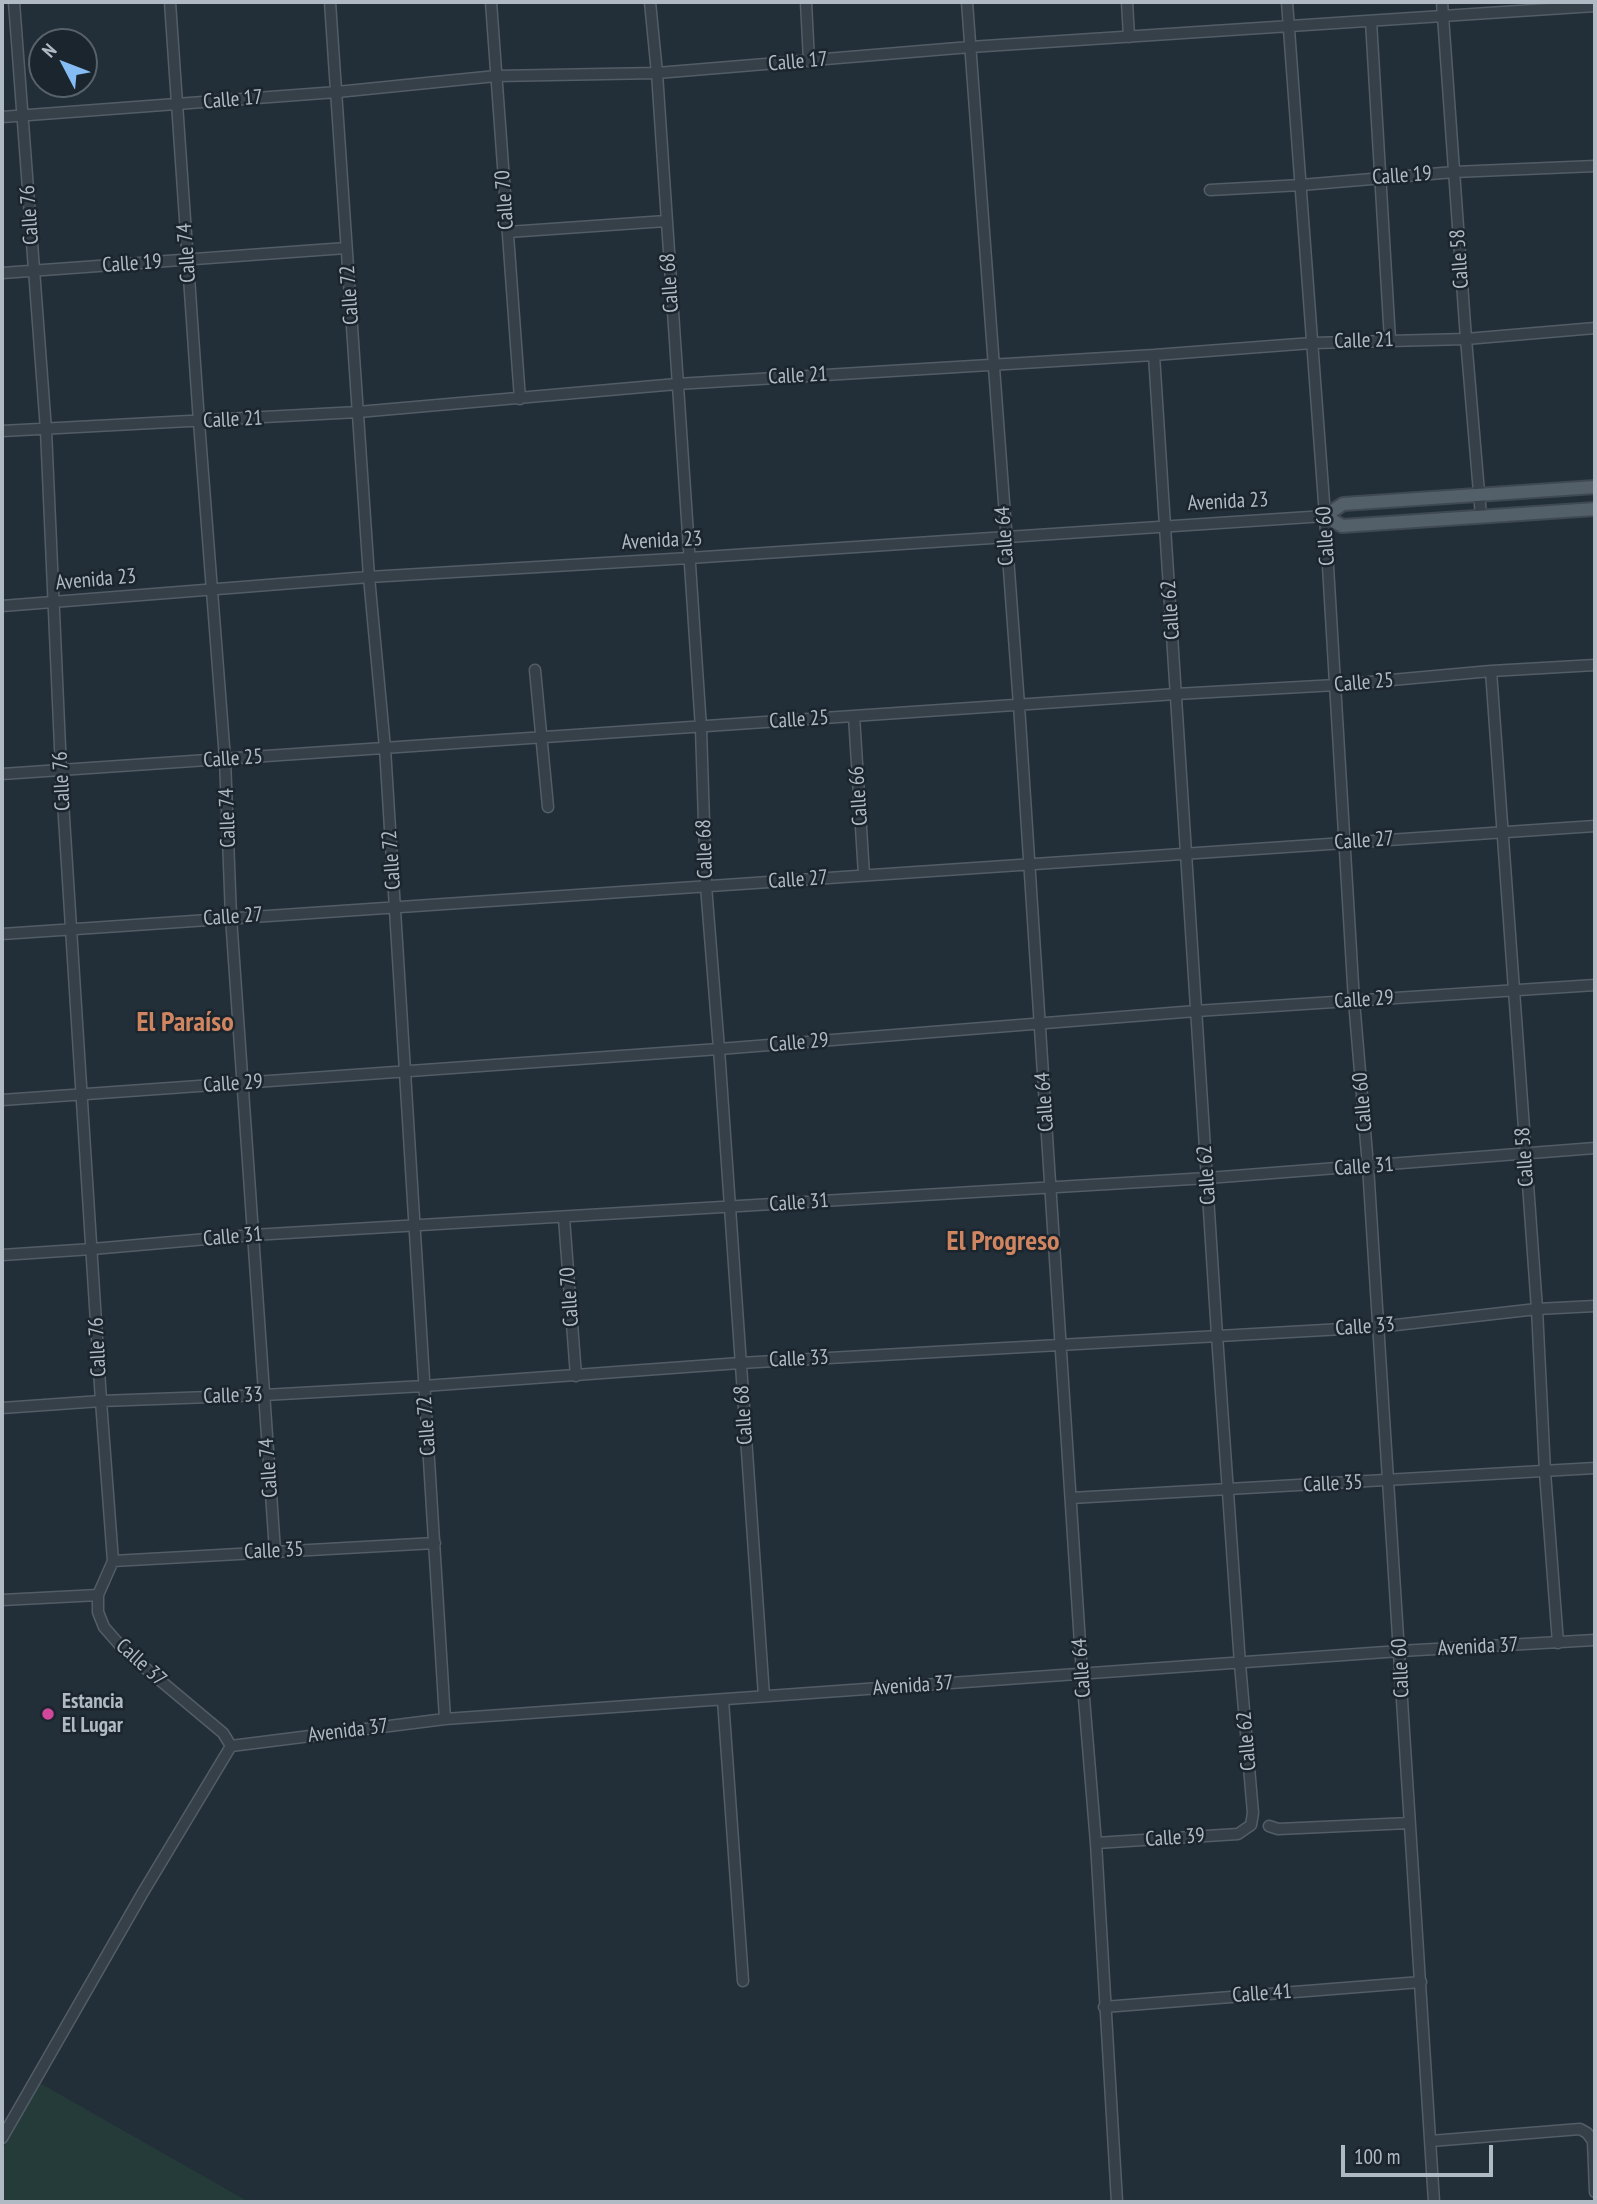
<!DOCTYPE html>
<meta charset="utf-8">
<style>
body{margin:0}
#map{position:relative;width:1597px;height:2204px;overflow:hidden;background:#222e38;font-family:"PT Sans Narrow",sans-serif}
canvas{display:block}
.frame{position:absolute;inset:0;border:4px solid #b0bac5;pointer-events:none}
.north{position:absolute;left:28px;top:28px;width:70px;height:70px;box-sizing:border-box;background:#1b252d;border:2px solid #57616a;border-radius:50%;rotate:312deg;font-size:19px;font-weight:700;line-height:28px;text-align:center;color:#b0bac5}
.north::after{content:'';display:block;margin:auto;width:24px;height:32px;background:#86bcf4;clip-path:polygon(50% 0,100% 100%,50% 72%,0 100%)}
.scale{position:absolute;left:1341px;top:2145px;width:152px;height:32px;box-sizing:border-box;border:4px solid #b0bac5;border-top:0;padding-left:9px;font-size:21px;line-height:24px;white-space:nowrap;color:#b0bac5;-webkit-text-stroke:5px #1b252d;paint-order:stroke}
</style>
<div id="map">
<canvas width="1597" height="2204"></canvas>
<div class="frame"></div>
<div class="north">N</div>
<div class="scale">100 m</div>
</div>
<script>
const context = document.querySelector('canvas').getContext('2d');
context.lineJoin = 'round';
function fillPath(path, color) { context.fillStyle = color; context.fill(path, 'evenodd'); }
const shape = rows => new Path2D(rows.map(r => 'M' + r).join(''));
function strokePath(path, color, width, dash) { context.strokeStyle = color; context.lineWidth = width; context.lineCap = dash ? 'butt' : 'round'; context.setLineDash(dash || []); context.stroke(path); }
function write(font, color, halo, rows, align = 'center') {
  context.font = font + ' "PT Sans Narrow",sans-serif'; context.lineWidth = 5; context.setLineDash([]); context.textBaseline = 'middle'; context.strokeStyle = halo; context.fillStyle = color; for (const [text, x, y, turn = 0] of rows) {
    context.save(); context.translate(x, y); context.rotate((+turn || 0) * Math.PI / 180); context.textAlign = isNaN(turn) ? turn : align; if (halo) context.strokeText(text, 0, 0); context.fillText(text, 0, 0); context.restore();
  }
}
fillPath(shape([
 [40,2083,45,2086,249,2202,2,2202,2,2150]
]), '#253b3a');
const minor = shape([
 [14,2,46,430,61,770,101,1401,113,1561,98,1595,98,1612,104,1627,125,1651,223,1733,231,1746],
 [170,2,199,422,225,759,231,917,275,1551],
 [330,2,369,577,385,748,445,1719],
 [491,2,520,399],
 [650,2,657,73,701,728,706,886,719,1049,764,1696],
 [806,2,809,61],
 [967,2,1019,705,1082,1674,1096,1843,1117,2202],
 [1127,2,1129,37],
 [1287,2,1325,516,1354,1001,1368,1166,1434,2202],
 [1442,2,1466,339,1481,516],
 [1371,21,1390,340],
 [2,117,337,92,496,76,657,73,970,47,1595,6],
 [1210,190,1301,185,1454,172,1595,166],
 [508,232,666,221],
 [2,273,346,248],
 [2,431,358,412,677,384,1154,355,1312,343,1466,339,1595,328],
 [2,606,369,577,689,558,1325,516],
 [535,670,548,807],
 [1491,671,1537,1309,1545,1472,1558,1643],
 [854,716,864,875],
 [2,774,1176,694,1336,685,1491,671,1595,665],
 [2,934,1595,826],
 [2,1100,719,1049,1196,1011,1595,985],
 [564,1218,576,1376],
 [2,1255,92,1249,253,1235,1208,1178,1595,1148],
 [2,1408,101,1401,264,1395,424,1386,740,1363,1378,1327,1537,1309,1595,1306],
 [1071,1498,1595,1468],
 [113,1561,435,1543],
 [2,1600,98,1595],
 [723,1700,743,1981],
 [231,1746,445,1719,1400,1651,1595,1640],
 [1269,1826,1278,1829,1409,1823],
 [1096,1843,1238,1834,1251,1825,1253,1813,1240,1664,1217,1335,1154,355],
 [1104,2007,1421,1982],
 [2,2138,142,1894,231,1746],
 [1431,2141,1580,2129,1587,2133,1593,2141,1595,2192]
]);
const major = shape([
 [1595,487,1343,504,1325,516,1342,526,1595,509]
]);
strokePath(minor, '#535d67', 13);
strokePath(major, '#3f4952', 16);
strokePath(minor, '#354049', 10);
strokePath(major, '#535f69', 12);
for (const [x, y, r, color] of [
 [48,1714,7,"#d1479c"]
]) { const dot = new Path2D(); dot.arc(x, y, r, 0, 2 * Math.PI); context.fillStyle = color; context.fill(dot); strokePath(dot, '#1b252d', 2.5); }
write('21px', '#b0bac5', '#1b252d', [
 ["Calle 17",798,62,-5],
 ["Calle 17",233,100,-5],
 ["Calle 19",1402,176,-4],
 ["Calle 70",505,200,-94],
 ["Calle 76",30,215,-94],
 ["Calle 74",187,253,-94],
 ["Calle 58",1460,259,-94],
 ["Calle 19",132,264,-4],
 ["Calle 68",670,283,-94],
 ["Calle 72",350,295,-94],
 ["Calle 21",1364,341,-2],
 ["Calle 21",798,376,-3],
 ["Calle 21",233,420,-3],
 ["Avenida 23",1228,502,-3],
 ["Calle 64",1005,536,-94],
 ["Calle 60",1326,536,-94],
 ["Avenida 23",662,541,-3],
 ["Avenida 23",96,580,-5],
 ["Calle 62",1171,610,-94],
 ["Calle 25",1364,683,-5],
 ["Calle 25",799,720,-4],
 ["Calle 25",233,759,-4],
 ["Calle 76",62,781,-93],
 ["Calle 66",859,796,-94],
 ["Calle 74",228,818,-92],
 ["Calle 27",1364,841,-4],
 ["Calle 68",705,849,-92],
 ["Calle 72",392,860,-94],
 ["Calle 27",798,880,-4],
 ["Calle 27",233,917,-4],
 ["Calle 29",1364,1000,-4],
 ["Calle 29",799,1043,-5],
 ["Calle 29",233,1084,-4],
 ["Calle 64",1045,1102,-94],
 ["Calle 60",1363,1102,-95],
 ["Calle 58",1525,1157,-94],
 ["Calle 31",1364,1167,-4],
 ["Calle 62",1207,1175,-94],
 ["Calle 31",799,1203,-4],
 ["Calle 31",233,1237,-5],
 ["Calle 70",570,1297,-94],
 ["Calle 33",1365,1327,-4],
 ["Calle 76",98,1347,-93],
 ["Calle 33",799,1359,-3],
 ["Calle 33",233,1396,-2],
 ["Calle 68",744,1415,-94],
 ["Calle 72",427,1426,-94],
 ["Calle 74",269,1468,-94],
 ["Calle 35",1333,1484,-3],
 ["Calle 35",274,1551,-3],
 ["Avenida 37",1478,1647,-3],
 ["Calle 37",141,1663,42],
 ["Calle 64",1082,1668,-94],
 ["Calle 60",1401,1668,-93],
 ["Avenida 37",913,1686,-4],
 ["Avenida 37",348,1731,-7],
 ["Calle 62",1247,1741,-95],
 ["Calle 39",1175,1838,-4],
 ["Calle 41",1262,1994,-4]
]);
write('bold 21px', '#b0bac5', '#1b252d', [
 ["Estancia",62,1702],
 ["El Lugar",62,1726]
], 'left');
write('bold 28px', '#d08561', '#1b252d', [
 ["El Paraíso",185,1023],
 ["El Progreso",1003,1242]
]);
</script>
